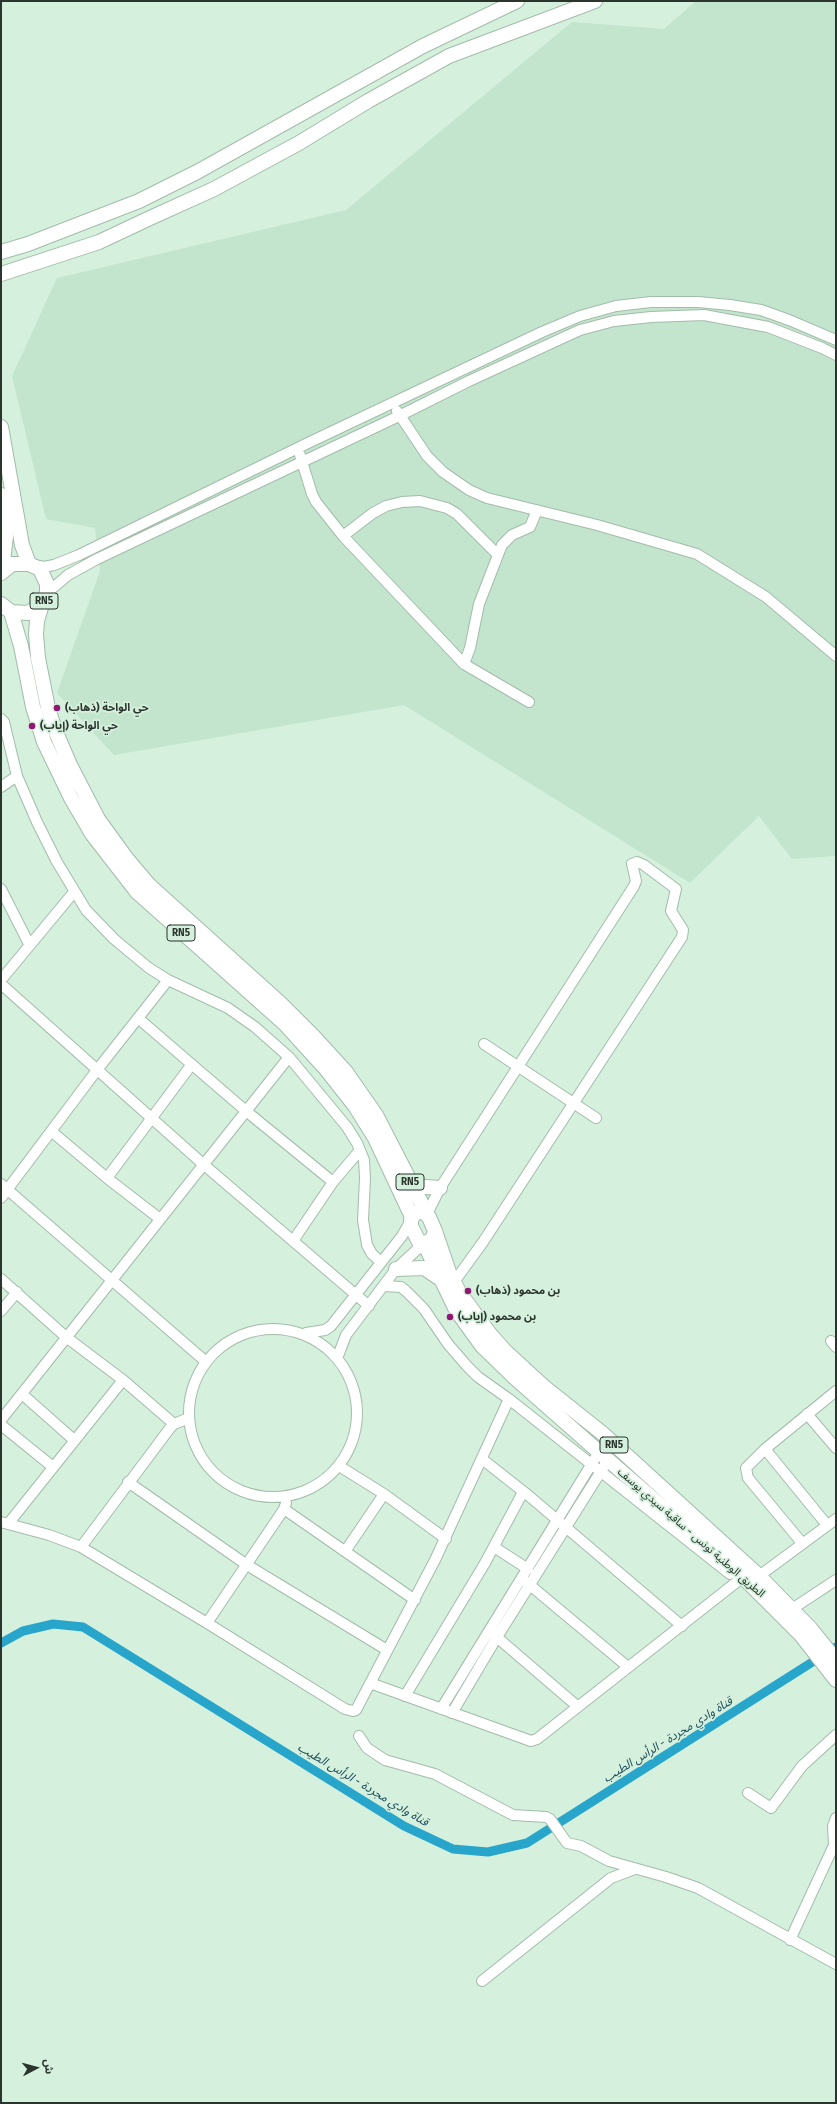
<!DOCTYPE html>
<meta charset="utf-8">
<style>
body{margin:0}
#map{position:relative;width:837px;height:2104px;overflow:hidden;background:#d5f0dd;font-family:"Fira Sans","Noto Sans Arabic",sans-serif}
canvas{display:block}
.frame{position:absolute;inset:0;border:2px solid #2b352e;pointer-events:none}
.north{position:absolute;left:16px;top:2048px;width:40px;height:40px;-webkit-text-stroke:3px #d5f0dd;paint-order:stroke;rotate:84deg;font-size:11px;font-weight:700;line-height:16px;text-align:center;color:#2b352e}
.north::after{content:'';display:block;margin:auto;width:14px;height:18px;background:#2b352e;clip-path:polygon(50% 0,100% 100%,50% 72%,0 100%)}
</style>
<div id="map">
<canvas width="837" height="2104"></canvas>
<div class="frame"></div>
<div class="north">ش</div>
</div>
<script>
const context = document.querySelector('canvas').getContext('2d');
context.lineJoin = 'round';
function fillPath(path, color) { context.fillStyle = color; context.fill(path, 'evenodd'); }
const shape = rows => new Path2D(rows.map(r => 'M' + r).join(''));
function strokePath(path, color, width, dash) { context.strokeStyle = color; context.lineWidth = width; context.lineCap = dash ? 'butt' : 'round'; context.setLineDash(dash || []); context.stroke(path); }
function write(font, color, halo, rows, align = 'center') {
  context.font = font + ' "Fira Sans","Noto Sans Arabic",sans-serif'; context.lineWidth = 3.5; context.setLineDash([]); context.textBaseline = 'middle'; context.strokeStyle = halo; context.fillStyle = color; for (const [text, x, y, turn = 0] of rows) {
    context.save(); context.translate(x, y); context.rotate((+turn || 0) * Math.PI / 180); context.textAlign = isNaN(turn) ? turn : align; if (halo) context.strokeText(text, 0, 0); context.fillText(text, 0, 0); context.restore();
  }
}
fillPath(shape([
 [696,1,836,1,836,856,792,859,759,816,690,883,404,705,114,755,57,693,100,571,95,528,46,519,12,376,57,278,346,210,572,22,664,29]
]), '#c3e5cd');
strokePath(shape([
 [1,1643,23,1631,53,1624,83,1627,404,1826,453,1849,488,1852,527,1843,836,1647]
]), '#28a5cb', 9);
const minor = shape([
 [397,411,427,456,443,472,469,490,487,498,597,525,697,554,766,597,836,656],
 [300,455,312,494,316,502,343,536,464,664],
 [343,536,373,513,386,506,402,502,420,501,447,508,457,514,498,555],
 [34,565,44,567,54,565,79,555,310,442,542,332,580,316,616,306,651,302,698,302,730,305,761,310,789,320,836,340],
 [47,593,68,575,97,559,399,416,469,381,580,330,614,321,651,317,704,315,768,327,822,348,836,355],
 [529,702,464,664,470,648,479,604,498,555,502,545,512,535,530,527,537,510],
 [1,719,4,722,17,776,37,822,57,862,86,910,114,939,149,968,168,980,228,1008,255,1027,289,1057,347,1127,357,1143,364,1160,365,1178,363,1220,367,1245,372,1254,381,1262],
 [1,787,17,776],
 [1,889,29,944],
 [1,980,74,892],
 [1,984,203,1164,369,1306],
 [139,1019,246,1111,333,1182],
 [484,1044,596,1118],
 [51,1131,107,1178,192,1064],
 [107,1178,160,1219],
 [1,1184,205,1361],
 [1,1198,97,1070,168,980],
 [427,1214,440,1188,634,886,636,881,632,864,637,862,644,865,676,889,671,911,683,930,682,937,483,1242,454,1282],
 [293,1241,333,1182,360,1150],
 [1,1279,66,1337,123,1380,174,1424],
 [1,1311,17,1292],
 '189 1413a84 84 0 1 1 168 0a84 84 0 1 1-168 0Z',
 [306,1333,325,1330,331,1326,402,1236,410,1222],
 [831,1341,836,1347],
 [338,1356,346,1335,396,1269,424,1243],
 [22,1394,74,1440],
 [509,1399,730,1574],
 [807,1414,836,1448],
 [189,1418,174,1424,170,1428,81,1547,207,1623,345,1709,353,1711,356,1710,435,1560,509,1399,478,1377,467,1366,448,1344,424,1309,406,1291,401,1287,384,1286],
 [1,1420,289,1057],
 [1,1425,53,1467],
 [765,1449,827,1525],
 [482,1459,529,1496,682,1626],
 [339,1466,384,1494,446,1539],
 [128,1482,247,1565,387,1650],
 [284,1509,415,1600],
 [1,1522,49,1535,81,1547],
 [8,1524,123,1380],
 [802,1543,748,1478,746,1468,765,1449,836,1391],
 [494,1547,528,1569],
 [346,1550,384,1494],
 [759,1576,836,1519],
 [525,1581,628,1667],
 [792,1609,836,1580],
 [207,1623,284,1509,286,1503],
 [492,1633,577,1706],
 [370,1683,531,1741,537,1739,743,1577],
 [405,1696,485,1563,523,1492],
 [441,1709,599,1452],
 [452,1713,497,1637,608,1460],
 [359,1736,367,1748,385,1760,435,1774,513,1815,546,1817,550,1819,567,1843,581,1846,609,1861,666,1877,698,1888,836,1964],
 [748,1793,771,1808,802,1766,836,1735],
 [790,1940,834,1845,833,1826,836,1818],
 [482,1981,611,1878,635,1869]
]);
const highway = shape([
 [1,252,28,244,139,201,197,172,423,46,517,1],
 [1,274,99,242,150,218,214,189,299,143,368,101,449,56,595,1],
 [1,427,22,545,29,564],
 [1,495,6,536,2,571],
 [1,573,12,564,29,564,40,569,47,584,47,593,42,604,28,613,11,612,1,604],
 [42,604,37,621,36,634,38,658,48,708,55,730,70,765,98,819,127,859,149,885,280,1003,314,1037,346,1072,376,1115,427,1214],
 [11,612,21,646,33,707,44,742,71,798,92,834,137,892,285,1024,325,1068,355,1106,375,1138,412,1217],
 [412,1186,440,1188],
 [422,1211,429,1217,435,1231,433,1238,427,1243,419,1242,411,1226,411,1220,414,1214,422,1211],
 [435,1231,449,1272,459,1292,490,1334,505,1351,543,1386,602,1433,759,1576,810,1628,836,1660],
 [424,1243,456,1310,482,1346,515,1378,599,1452,743,1577,801,1635,836,1680],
 [396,1269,424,1268,439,1278]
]);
strokePath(minor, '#a2bcaa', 12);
strokePath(highway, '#a2bcaa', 16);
strokePath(minor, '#fff', 10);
strokePath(highway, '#fff', 14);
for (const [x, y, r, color] of [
 [57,708,4,"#931672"],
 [32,726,4,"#931672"],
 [468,1291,4,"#931672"],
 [450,1317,4,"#931672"]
]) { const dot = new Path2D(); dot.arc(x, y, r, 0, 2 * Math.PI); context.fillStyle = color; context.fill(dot); strokePath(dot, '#d5f0dd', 1.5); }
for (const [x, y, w] of [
 [44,601,28],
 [181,933,28],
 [410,1182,28],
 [614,1445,28]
]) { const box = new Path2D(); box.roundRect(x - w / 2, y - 8, w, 16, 3); context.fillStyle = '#d5f0dd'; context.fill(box); strokePath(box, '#2b352e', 1); }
write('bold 10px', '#2b352e', null, [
 ["RN5",44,601],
 ["RN5",181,933],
 ["RN5",410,1182],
 ["RN5",614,1445]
]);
write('bold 11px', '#2b352e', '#d5f0dd', [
 ["حي الواحة (ذهاب)",65,708],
 ["حي الواحة (إياب)",40,726],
 ["بن محمود (ذهاب)",476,1291],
 ["بن محمود (إياب)",458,1317]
], 'left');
write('11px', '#2b352e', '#d5f0dd', [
 ["الطريق الوطنية تونس - ساقية سيدي يوسف",691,1533,41]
]);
write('italic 12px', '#194a5a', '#d5f0dd', [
 ["قناة وادي مجردة - الرأس الطيب",668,1740,-32],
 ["قناة وادي مجردة - الرأس الطيب",363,1785,31]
]);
</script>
